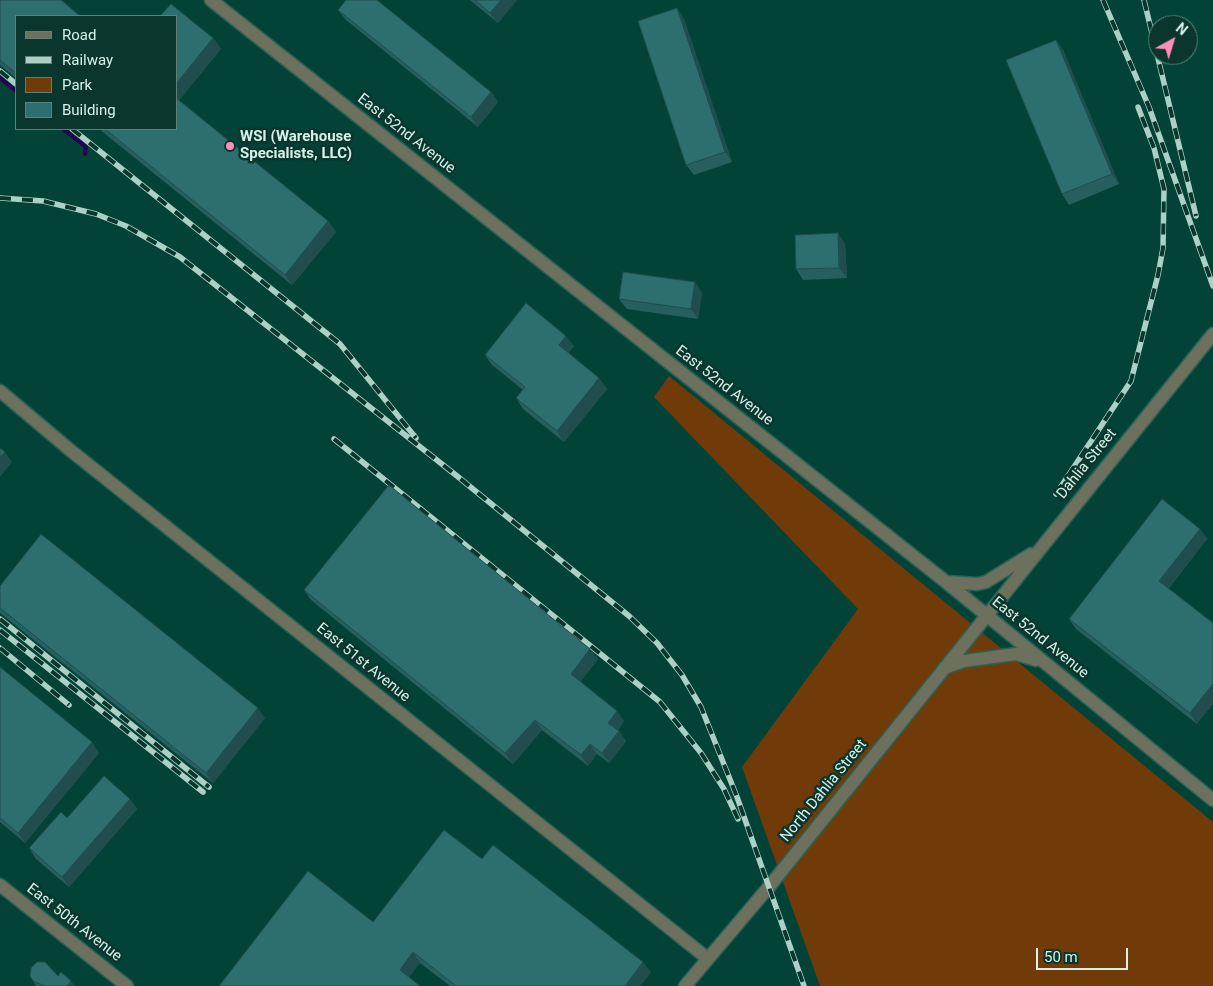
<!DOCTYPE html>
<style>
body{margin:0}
#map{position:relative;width:1213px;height:986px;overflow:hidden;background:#034337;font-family:Roboto,sans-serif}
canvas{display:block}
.legend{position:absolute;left:15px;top:15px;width:162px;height:115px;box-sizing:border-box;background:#0a362d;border:1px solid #5b8178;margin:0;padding:6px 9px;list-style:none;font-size:15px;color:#d5f1e8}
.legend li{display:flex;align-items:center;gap:10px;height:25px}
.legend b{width:25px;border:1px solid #5b8178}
.north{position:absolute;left:1148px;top:15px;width:50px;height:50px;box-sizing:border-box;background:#0a362d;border:1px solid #5b8178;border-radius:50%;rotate:39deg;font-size:14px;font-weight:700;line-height:20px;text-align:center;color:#d5f1e8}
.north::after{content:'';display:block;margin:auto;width:18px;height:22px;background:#ff8ebb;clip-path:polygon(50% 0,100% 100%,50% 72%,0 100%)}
.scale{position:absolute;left:1036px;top:948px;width:92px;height:22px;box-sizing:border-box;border:2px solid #d5f1e8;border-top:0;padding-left:6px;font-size:15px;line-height:18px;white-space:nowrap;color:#d5f1e8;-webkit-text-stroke:4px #0a362d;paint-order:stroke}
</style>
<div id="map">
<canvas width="1213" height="986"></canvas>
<ul class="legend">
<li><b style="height:6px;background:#6c705d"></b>Road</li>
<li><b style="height:6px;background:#add0c6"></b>Railway</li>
<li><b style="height:14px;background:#703a09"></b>Park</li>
<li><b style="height:14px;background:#2d6e6e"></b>Building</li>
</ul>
<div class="north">N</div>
<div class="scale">50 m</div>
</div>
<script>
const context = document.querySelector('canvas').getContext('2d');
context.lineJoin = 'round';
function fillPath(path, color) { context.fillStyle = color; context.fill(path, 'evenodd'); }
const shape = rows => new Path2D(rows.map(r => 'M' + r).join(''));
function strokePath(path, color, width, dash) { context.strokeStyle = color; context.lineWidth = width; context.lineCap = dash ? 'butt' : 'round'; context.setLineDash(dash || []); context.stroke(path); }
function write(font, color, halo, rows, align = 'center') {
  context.font = font + ' Roboto,sans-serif'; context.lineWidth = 5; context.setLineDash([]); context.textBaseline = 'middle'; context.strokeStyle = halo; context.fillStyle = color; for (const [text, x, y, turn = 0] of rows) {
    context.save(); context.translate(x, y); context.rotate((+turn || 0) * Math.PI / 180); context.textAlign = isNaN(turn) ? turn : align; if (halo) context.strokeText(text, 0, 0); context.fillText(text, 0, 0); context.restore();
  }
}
fillPath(shape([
 [669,376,1213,822,1213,986,820,986,742,767,858,609,654,397]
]), '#703a09');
strokePath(shape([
 [0,78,16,91],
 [63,129,86,147,85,154]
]), '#260052', 4);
const minor = shape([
 [211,0,946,582,1213,800],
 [0,391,70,450,707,958],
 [946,582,977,584,986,582,1031,554],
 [944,668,964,661,1016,654,1036,660],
 [0,885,127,986],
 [685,986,768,888,1213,334]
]);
strokePath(minor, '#296257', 15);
strokePath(minor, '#6c705d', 12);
const rail = shape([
 [1103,0,1149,107,1213,286],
 [1144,0,1196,216],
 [0,71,16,84],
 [72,129,340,344,416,438],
 [0,198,43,201,96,214,126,226,180,257,457,476,629,616,657,643,682,675,701,707,737,797,804,986],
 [334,439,660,702,701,753,724,789,738,819],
 [1056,494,1131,381,1158,275,1163,248,1164,189,1154,148,1138,107],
 [0,619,209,787],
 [0,630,203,792],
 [0,648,69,705]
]);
strokePath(rail, '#add0c6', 5.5);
strokePath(rail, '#0a362d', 4, [11]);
fillPath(shape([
 [0,0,61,0,81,16,16,16,16,78,0,65],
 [470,0,517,0,498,23],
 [677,8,684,19,732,162,694,175,686,165],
 [338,10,491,92,498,102,478,127,346,20],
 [176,16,213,38,221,49,179,100,328,221,336,232,292,285,99,129,176,129],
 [1056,40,1063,50,1119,184,1069,205,1062,194],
 [845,244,847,278,803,280,796,269],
 [695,282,702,293,698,319,627,309,619,299],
 [574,346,568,353,599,378,607,389,564,442,523,409,516,398,523,390,492,365,485,355],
 [1200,529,1207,539,1169,588,1197,724,1076,629,1069,619],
 [0,586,265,718,213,783,0,613],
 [304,590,598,659,580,682,624,721,618,730,626,741,609,763,597,754,588,766,542,730,513,764,311,600],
 [0,667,99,753,25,843,0,822],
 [130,799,137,809,69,887,36,859,29,848,67,818],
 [482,859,651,972,640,986,450,986,420,963,219,986,373,922],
 [58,976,75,986,36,986,33,981]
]), '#275f5f');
fillPath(shape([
 [501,0,517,0,498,23,490,13],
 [677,8,684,19,732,162,725,152],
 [213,38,221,49,177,103,176,84],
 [1056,40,1063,50,1119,184,1112,174],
 [491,92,498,102,478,127,471,117],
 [328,221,336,232,292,285,285,275],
 [838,233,845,244,847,278,839,268],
 [695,282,702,293,698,319,691,309],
 [566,336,574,346,566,356,559,345],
 [599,378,607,389,564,442,557,431],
 [5,452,12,462,0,477,0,457],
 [1200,529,1207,539,1166,591,1159,581],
 [590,649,598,659,578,685,571,674],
 [1213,684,1213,704,1197,724,1190,713],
 [258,708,265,718,213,783,206,773],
 [617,711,624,721,615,733,608,723],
 [535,720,542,730,513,764,505,753],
 [619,731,626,741,609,763,602,753],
 [92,742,99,753,25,843,18,833],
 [590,744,597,754,588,766,581,755],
 [130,799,137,809,69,887,62,877],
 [413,952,420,963,407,980,400,970],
 [643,962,651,972,640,986,625,986],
 [71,981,75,986,67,986]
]), '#204d4d');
const building = shape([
 [0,0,61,0,80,16,16,16,16,73,0,60,0,0],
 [346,0,377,0,491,92,471,117,338,10,346,0],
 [475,0,501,0,490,13,475,0],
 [171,4,213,38,176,84,176,16,160,16,171,4],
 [677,8,725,152,686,165,638,21,677,8],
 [1056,40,1112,174,1062,194,1006,60,1056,40],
 [176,98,328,221,285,275,105,129,176,129,176,98],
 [838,233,839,268,796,269,795,235,838,233],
 [623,272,695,282,691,309,619,299,623,272],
 [526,303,566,336,559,345,599,378,557,431,516,398,525,387,485,355,526,303],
 [0,448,5,452,0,457,0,448],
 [389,485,590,649,571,674,617,711,608,723,619,731,602,753,590,744,581,755,535,720,505,753,304,590,389,485],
 [1162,499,1200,529,1159,581,1213,623,1213,684,1190,713,1069,619,1162,499],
 [41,534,258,708,206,773,0,608,0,586,41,534],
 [0,667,92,742,18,833,0,818,0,667],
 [104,776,130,799,62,877,29,848,61,812,67,818,104,776],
 [444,830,482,859,493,845,643,962,625,986,456,986,413,952,400,970,420,986,219,986,308,871,373,922,444,830],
 [37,962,45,962,58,976,61,972,71,981,67,986,45,986,33,981,30,976,31,968,37,962]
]);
fillPath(building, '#2d6e6e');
strokePath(building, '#204d4d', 1);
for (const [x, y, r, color] of [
 [230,146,5,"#ff8ebb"]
]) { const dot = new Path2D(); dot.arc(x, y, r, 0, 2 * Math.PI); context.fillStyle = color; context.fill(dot); strokePath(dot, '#0a362d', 2); }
write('15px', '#d5f1e8', '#0a362d', [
 ["East 52nd Avenue",406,134,38],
 ["East 52nd Avenue",724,386,38],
 ["Dahlia Street",1087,464,-51],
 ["East 52nd Avenue",1040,638,39],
 ["East 51st Avenue",363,663,39],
 ["North Dahlia Street",824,791,-51],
 ["East 50th Avenue",74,923,38]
]);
write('bold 15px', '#d5f1e8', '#0a362d', [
 ["WSI (Warehouse",240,137],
 ["Specialists, LLC)",240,154]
], 'left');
</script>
